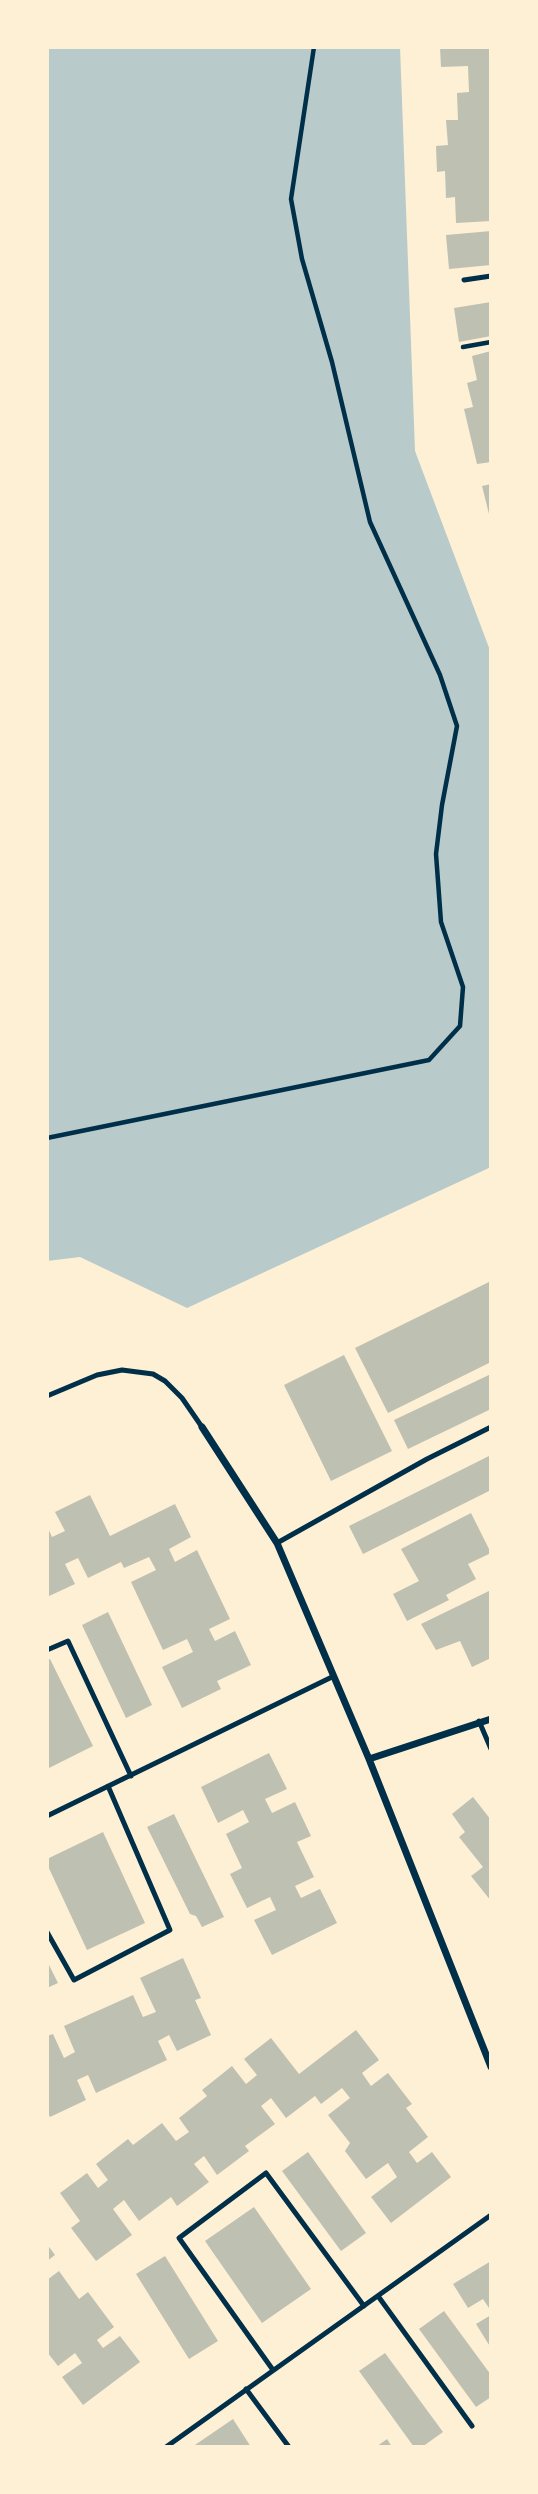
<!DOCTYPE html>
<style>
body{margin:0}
#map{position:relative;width:538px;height:2494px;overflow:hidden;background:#fdf0d5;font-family:"Zilla Slab",serif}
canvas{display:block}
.frame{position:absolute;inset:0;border:49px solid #fdf0d5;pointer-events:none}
</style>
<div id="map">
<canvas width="538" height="2494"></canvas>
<div class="frame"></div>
</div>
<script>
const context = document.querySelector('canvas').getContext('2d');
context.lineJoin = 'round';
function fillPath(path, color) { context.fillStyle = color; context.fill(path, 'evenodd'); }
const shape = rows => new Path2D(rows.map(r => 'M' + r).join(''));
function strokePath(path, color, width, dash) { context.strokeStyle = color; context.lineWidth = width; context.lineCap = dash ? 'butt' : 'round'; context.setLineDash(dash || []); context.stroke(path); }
fillPath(shape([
 [47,47,400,47,415,451,491,653,491,1167,187,1308,80,1257,47,1261]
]), '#b9caca');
fillPath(shape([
 [440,47,491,47,491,221,456,223,455,197,446,198,445,171,437,172,436,146,448,145,446,120,458,120,457,93,469,92,468,66,441,67],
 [491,231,491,265,449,269,446,235],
 [491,302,491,336,459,342,454,308],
 [491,351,491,462,477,464,464,409,473,407,467,383,477,380,472,356],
 [491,484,491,518,490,518,482,486],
 [491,1281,491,1362,388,1413,355,1348],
 [344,1355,392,1451,331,1481,284,1385],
 [491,1374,491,1409,408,1449,394,1420],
 [491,1455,491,1490,363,1554,349,1526],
 [90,1495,110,1536,175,1504,191,1537,169,1549,175,1562,197,1550,230,1619,209,1629,215,1641,235,1631,251,1665,217,1681,221,1689,182,1708,162,1667,193,1652,187,1639,163,1650,131,1582,156,1570,149,1557,124,1568,121,1562,88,1578,78,1558,65,1564,75,1584,47,1597,47,1526,52,1537,65,1531,55,1512],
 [471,1513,491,1553,468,1564,476,1579,446,1595,449,1600,407,1621,393,1594,419,1581,401,1549],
 [491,1590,491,1658,472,1667,460,1641,436,1650,421,1624],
 [108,1612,152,1705,126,1718,82,1625],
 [50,1659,93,1746,47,1769,47,1660],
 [269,1753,287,1789,265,1799,272,1813,295,1802,311,1836,297,1842,314,1877,295,1886,301,1898,320,1889,337,1923,272,1955,254,1920,276,1910,270,1897,247,1908,230,1874,242,1868,226,1834,249,1822,243,1810,218,1823,201,1787],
 [473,1797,491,1820,491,1901,471,1876,483,1867,459,1837,465,1832,452,1814],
 [174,1814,224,1917,202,1927,196,1916,190,1914,147,1827],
 [103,1832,145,1923,87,1950,47,1864,47,1859],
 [183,1958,201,1998,195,2000,211,2035,177,2051,169,2035,158,2041,167,2060,96,2093,88,2075,77,2080,86,2100,50,2117,47,2111,47,2036,53,2034,64,2058,75,2052,64,2026,133,1995,143,2017,156,2012,140,1978],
 [47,1961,58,1983,47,1988],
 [356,2030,379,2060,362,2073,371,2086,388,2073,412,2104,406,2108,428,2137,409,2152,417,2163,432,2152,451,2177,391,2223,371,2197,397,2177,388,2163,366,2179,345,2151,350,2143,328,2115,350,2098,342,2088,321,2104,315,2096,286,2118,271,2098,261,2106,275,2124,245,2146,249,2151,217,2175,204,2156,194,2164,209,2182,177,2206,171,2197,139,2221,124,2200,113,2209,132,2235,96,2261,71,2228,80,2221,60,2193,87,2173,98,2188,108,2180,96,2164,128,2139,133,2145,162,2123,176,2141,189,2132,179,2118,207,2096,202,2090,232,2066,246,2084,257,2075,244,2059,271,2038,299,2074],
 [308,2152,366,2233,341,2251,282,2171],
 [254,2207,311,2289,262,2323,205,2241],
 [47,2244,55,2255,47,2261],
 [165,2256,218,2341,189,2359,136,2274],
 [491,2261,491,2311,483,2299,468,2308,453,2284],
 [59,2271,79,2299,88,2292,114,2327,97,2340,103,2348,120,2336,140,2362,83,2405,62,2377,82,2363,75,2353,58,2366,47,2352,47,2280],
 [444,2311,491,2375,491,2397,476,2407,419,2329],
 [491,2315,491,2348,476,2324],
 [385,2353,443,2432,422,2447,414,2447,359,2371],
 [233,2419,251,2447,192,2447],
 [387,2439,392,2447,376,2447]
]), '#bec0b2');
strokePath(shape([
 [463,347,491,342],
 [47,1138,429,1060,460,1026,463,987,441,922,436,854,442,805,457,726,440,675,370,522,332,362,302,259,291,199,314,47]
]), '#003049', 4.5);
strokePath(shape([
 [464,280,491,276],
 [47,1396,97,1375,122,1370,153,1374,165,1381,182,1398,202,1427],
 [277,1543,427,1459,491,1427],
 [47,1650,68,1641,131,1776],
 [479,1721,491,1749],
 [47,1816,334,1676],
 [47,1932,74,1980,170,1930,108,1786],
 [378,2296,472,2426],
 [273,2370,179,2238,266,2173,364,2306],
 [246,2389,289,2447],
 [166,2447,491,2215]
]), '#003049', 5);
strokePath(shape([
 [202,1427,277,1543,369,1759,491,2067],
 [369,1759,491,1719]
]), '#003049', 7);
</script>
